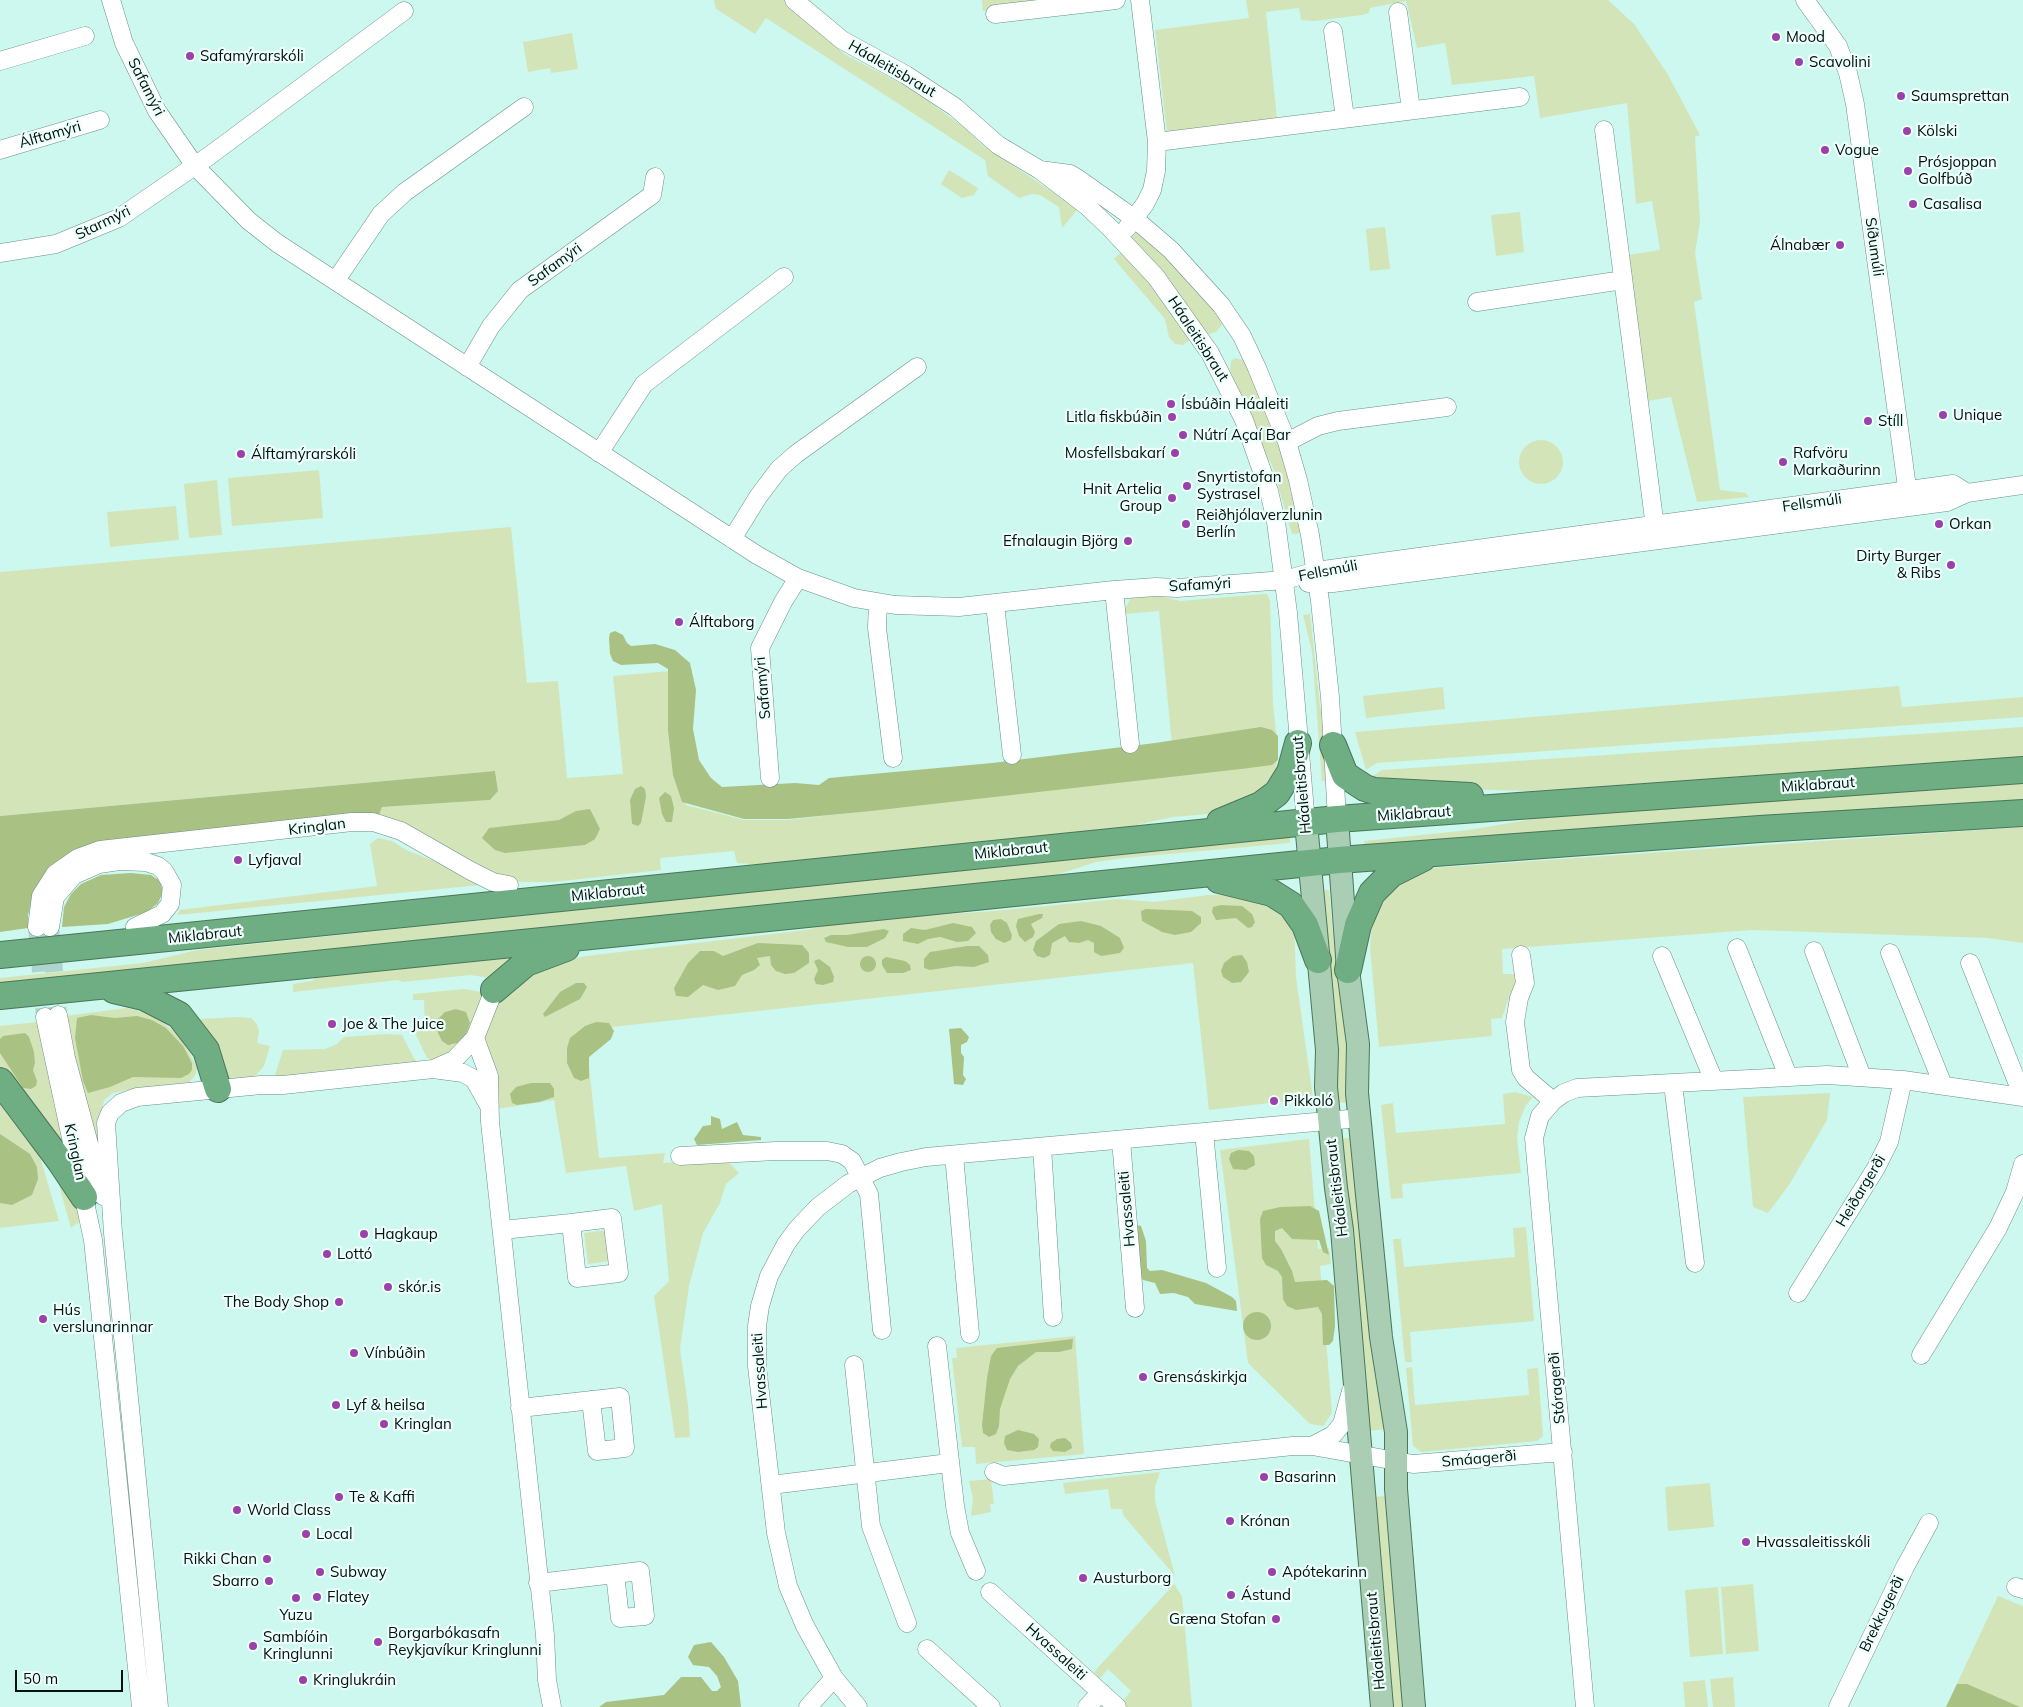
<!DOCTYPE html>
<meta charset="utf-8">
<style>
body{margin:0}
#map{position:relative;width:2023px;height:1707px;overflow:hidden;background:#ccf8ef;font-family:Mulish,sans-serif}
canvas{display:block}
.scale{position:absolute;left:15px;top:1670px;width:108px;height:22px;box-sizing:border-box;border:2px solid #02100e;border-top:0;padding-left:6px;font-size:15px;line-height:18px;white-space:nowrap;color:#02100e;-webkit-text-stroke:4px #edfffb;paint-order:stroke}
</style>
<div id="map">
<canvas width="2023" height="1707"></canvas>
<div class="scale">50 m</div>
</div>
<script>
const context = document.querySelector('canvas').getContext('2d');
context.lineJoin = 'round';
function fillPath(path, color) { context.fillStyle = color; context.fill(path, 'evenodd'); }
const shape = rows => new Path2D(rows.map(r => 'M' + r).join(''));
function strokePath(path, color, width, dash) { context.strokeStyle = color; context.lineWidth = width; context.lineCap = dash ? 'butt' : 'round'; context.setLineDash(dash || []); context.stroke(path); }
function write(font, color, halo, rows, align = 'center') {
  context.font = font + ' Mulish,sans-serif'; context.lineWidth = 4.5; context.setLineDash([]); context.textBaseline = 'middle'; context.strokeStyle = halo; context.fillStyle = color; for (const [text, x, y, turn = 0] of rows) {
    context.save(); context.translate(x, y); context.rotate((+turn || 0) * Math.PI / 180); context.textAlign = isNaN(turn) ? turn : align; if (halo) context.strokeText(text, 0, 0); context.fillText(text, 0, 0); context.restore();
  }
}
fillPath(shape([
 [714,0,785,0,844,54,902,84,923,97,966,129,981,144,1078,209,1062,228,1059,207,1040,195,1032,194,1019,198,988,176,985,160,766,18,755,34,716,9],
 [982,0,1071,0,983,11],
 [1246,0,1608,0,1634,24,1667,73,1700,135,1695,137,1700,222,1695,253,1702,299,1694,302,1720,490,1746,493,1749,497,1697,502,1671,397,1648,401,1628,255,1660,250,1652,201,1636,204,1627,103,1540,118,1534,76,1452,85,1445,43,1417,48,1406,1,1370,8,1369,13,1362,15,1315,21,1301,20,1299,8,1266,12,1277,119,1167,133,1155,30,1249,18],
 [572,33,578,69,551,73,550,68,528,72,523,42],
 [949,170,978,188,974,195,962,198,941,184],
 [1520,212,1524,252,1496,256,1491,215],
 [1385,227,1390,269,1370,271,1366,229],
 [1142,231,1220,315,1222,325,1216,332,1209,334,1202,329,1132,242,1132,237,1136,233],
 [1125,249,1192,334,1190,340,1183,345,1175,344,1169,337,1165,319,1114,259],
 [1235,358,1243,360,1249,371,1281,446,1303,533,1292,534,1272,465,1263,451,1255,426,1230,370,1231,361],
 '1519 462a22 22 0 1 1 44 0a22 22 0 1 1-44 0Z',
 [319,470,323,518,232,526,228,478],
 [217,480,222,535,189,538,184,484],
 [176,506,179,540,110,547,107,512],
 [511,527,527,683,558,681,567,778,623,774,613,676,671,671,686,805,744,820,788,820,1175,775,1159,611,1125,614,1126,607,1130,599,1135,596,1152,594,1180,601,1264,594,1267,594,1270,601,1273,703,1277,741,1276,785,1220,813,1173,817,1127,827,781,866,737,863,734,851,660,858,661,870,554,882,522,882,496,877,378,818,382,807,490,800,498,791,495,771,0,816,0,572],
 [1310,614,1320,706,1329,731,1332,781,1322,781,1312,651,1303,615],
 [1899,686,1902,707,2023,697,2023,717,1377,763,1366,770,1355,732],
 [1443,687,1445,709,1366,718,1363,696],
 [2023,727,2023,757,1988,761,1527,791,1461,789,1365,781,1382,770],
 [2023,782,2023,799,2016,801,1365,848,1364,841,1469,830,1574,812],
 [2023,827,2023,943,1988,938,1752,930,1502,949,1503,974,1515,974,1518,981,1511,992,1502,1018,1491,1019,1492,1036,1379,1047,1370,947,1372,924,1385,893,1418,869],
 [1290,835,1290,843,1125,858,1096,862,1050,877,680,913,0,987,0,978,143,963,197,950],
 [378,838,392,841,406,850,447,866,480,885,177,915,180,910,187,909,377,886,370,844],
 [1320,890,1329,890,1338,987,1347,1026,1349,1101,1344,1103,1337,1102],
 [1252,894,1294,922,1296,977,1313,1098,1209,1110,1193,963,585,1030,599,1158,665,1153,663,1163,726,1159,739,1173,726,1184,720,1203,703,1233,689,1286,680,1349,688,1405,690,1437,675,1438,654,1296,669,1281,662,1204,634,1211,626,1166,566,1173,554,1100,497,1109,484,1044,485,1029,501,992,532,968,586,956,806,930,846,921,994,911,1118,899,1155,902,1207,895],
 [531,954,491,978,470,975,403,982,398,980,293,992,293,984,312,981,318,976],
 [464,989,482,992,475,1022,465,1043,438,1061,427,1058,414,1031,417,1027,425,1025,424,1000,413,1000,413,994],
 [126,1008,151,1013,179,1035,197,1067,196,1074,189,1083,126,1090,113,1093,105,1099,100,1113,98,1157,65,1016],
 [240,1017,251,1018,257,1024,259,1032,257,1043,270,1046,264,1066,256,1075,244,1081,223,1080,195,1019],
 [38,1022,71,1164,0,1073,0,1026],
 [387,1034,402,1035,417,1064,274,1078,283,1050,325,1049,337,1044,344,1037],
 [1515,1092,1533,1097,1526,1105,1519,1122,1517,1138,1521,1173,1402,1184,1403,1198,1391,1199,1381,1105,1393,1103,1396,1133,1505,1124,1503,1094],
 [1830,1093,1827,1120,1789,1185,1768,1213,1753,1207,1743,1097],
 [0,1104,40,1157,59,1221,0,1228],
 [1345,1138,1350,1138,1387,1429,1368,1431,1341,1140],
 [1309,1139,1318,1249,1329,1248,1331,1264,1320,1266,1332,1413,1323,1426,1310,1424,1248,1363,1220,1150],
 [52,1160,82,1211,78,1223,71,1228],
 [1526,1227,1534,1321,1410,1332,1412,1362,1405,1362,1393,1239,1401,1239,1404,1267,1515,1257,1513,1228],
 [607,1230,611,1261,588,1264,584,1233],
 [1075,1336,1084,1454,976,1464,975,1447,962,1447,952,1358,957,1358,956,1348],
 [1412,1367,1415,1405,1529,1395,1527,1369,1538,1368,1543,1436,1537,1441,1421,1452,1413,1446,1406,1368],
 [1160,1472,1155,1487,1155,1501,1175,1576,1123,1515,1122,1509,1111,1509,1108,1489,1065,1494,1063,1483],
 [991,1479,994,1504,990,1504,991,1512,971,1516,973,1498,969,1481],
 [1710,1483,1714,1527,1668,1531,1665,1487],
 [1388,1496,1405,1707,1389,1707,1368,1497],
 [1174,1584,1182,1596,1192,1707,1126,1707,1121,1703,1131,1691,1108,1669,1099,1679,1094,1672],
 [1753,1584,1759,1651,1726,1654,1721,1587],
 [1718,1587,1723,1654,1690,1657,1685,1590],
 [1998,1596,2023,1606,2023,1707,1946,1707],
 [1733,1677,1735,1707,1713,1707,1710,1679],
 [1705,1680,1708,1707,1685,1707,1683,1682]
]), '#d3e5b8');
fillPath(shape([
 [615,631,623,635,627,643,631,646,655,644,675,650,690,663,696,690,693,729,699,760,711,778,722,787,795,783,819,785,829,778,992,763,1155,743,1261,727,1272,730,1278,736,1278,760,1272,765,1241,769,871,811,788,819,744,819,682,802,673,775,668,730,668,669,658,663,621,665,613,661,610,654,609,638,610,633],
 [495,771,498,791,490,800,382,807,378,818,96,844,33,897,28,915,28,928,0,932,0,816],
 [641,786,645,789,646,797,641,823,638,826,632,824,630,800,635,789],
 [665,792,671,796,674,808,672,822,666,822,662,814,659,798],
 [590,809,600,829,595,839,585,845,505,853,495,850,482,838,489,828,559,820,576,811],
 [131,873,151,875,160,881,163,892,158,903,147,912,108,924,62,927,64,907,71,894,81,884,101,875],
 [1221,905,1242,906,1252,914,1255,922,1252,927,1248,928,1236,918,1216,920,1212,912,1213,907],
 [1146,909,1192,911,1201,917,1201,923,1191,932,1175,935,1162,932,1142,921,1141,911],
 [1039,914,1043,914,1042,918,1031,924,1035,932,1033,937,1025,942,1019,936,1016,926,1018,919],
 [1001,919,1007,923,1012,935,1011,940,1004,943,996,939,991,932,990,925,993,920],
 [1081,921,1101,926,1120,938,1124,948,1120,953,1101,956,1094,952,1094,943,1088,940,1079,943,1069,942,1065,936,1052,943,1050,955,1044,958,1037,956,1033,950,1036,941,1059,924],
 [953,923,972,927,976,933,968,941,957,942,940,937,928,939,918,944,903,941,903,934,911,928,925,930],
 [884,929,889,931,885,938,867,947,848,947,826,942,824,938,831,935,847,935],
 [758,943,802,945,809,953,809,963,794,973,785,974,776,971,771,965,770,956,757,958,760,965,754,970,742,975,735,986,718,990,703,985,688,997,676,996,674,988,688,963,700,951,714,951,723,956],
 [967,946,979,946,988,955,989,962,974,967,956,966,930,970,924,968,924,959,930,952],
 [1242,955,1247,962,1249,972,1241,982,1232,983,1223,977,1221,971,1224,963,1233,956],
 '860 964a8 8 0 1 1 16 0a8 8 0 1 1-16 0Z',
 [886,957,905,961,910,965,911,970,903,973,887,973,882,965,882,960],
 [819,959,830,967,834,977,833,982,823,985,816,984,814,979,818,970,814,961],
 [576,983,584,983,587,987,580,999,545,1017,543,1014,560,992],
 [456,1009,466,1012,470,1023,465,1037,457,1043,448,1045,442,1041,438,1033,437,1020,445,1012],
 [91,1015,115,1018,137,1016,152,1020,166,1028,183,1046,192,1063,192,1070,189,1074,181,1078,133,1077,110,1087,88,1093,83,1081,75,1038,77,1018],
 [596,1022,609,1023,614,1031,611,1039,589,1057,589,1078,581,1081,574,1078,567,1063,567,1048,570,1038,585,1026],
 [961,1028,969,1037,967,1042,961,1045,961,1053,964,1057,963,1075,966,1079,963,1085,954,1084,949,1029],
 [25,1033,29,1037,34,1052,35,1063,33,1070,37,1081,36,1086,31,1089,23,1088,0,1053,0,1039,3,1036],
 [531,1083,550,1083,554,1089,554,1097,539,1102,517,1105,512,1103,510,1094,516,1087],
 [711,1116,720,1119,722,1129,737,1122,743,1135,761,1137,761,1140,697,1145,694,1139,703,1126,711,1125],
 [0,1134,30,1154,37,1167,38,1179,32,1195,12,1205,0,1203],
 [1238,1150,1249,1151,1254,1156,1255,1165,1246,1170,1233,1169,1229,1159,1231,1153],
 [1310,1206,1319,1211,1329,1255,1323,1252,1319,1240,1292,1239,1282,1228,1275,1231,1275,1241,1281,1249,1292,1271,1295,1282,1327,1280,1334,1286,1335,1326,1333,1341,1329,1345,1323,1345,1322,1314,1318,1307,1296,1310,1287,1306,1283,1299,1282,1277,1278,1271,1266,1265,1262,1258,1260,1219,1263,1211,1280,1207],
 [1136,1225,1141,1226,1146,1241,1147,1268,1150,1271,1162,1270,1206,1283,1232,1297,1236,1301,1237,1311,1195,1304,1188,1297,1174,1293,1160,1294,1155,1283,1143,1280,1136,1272],
 '1243 1326a14 14 0 1 1 28 0a14 14 0 1 1-28 0Z',
 [1073,1339,1072,1349,1059,1352,1036,1352,1018,1366,1010,1379,1000,1409,999,1426,996,1434,989,1437,983,1433,982,1425,987,1378,991,1356,997,1348],
 [1018,1430,1034,1434,1039,1439,1038,1447,1034,1450,1018,1452,1007,1450,1004,1443,1005,1436],
 [1065,1438,1071,1443,1072,1448,1065,1452,1053,1451,1050,1447,1051,1443,1057,1439],
 [711,1642,724,1657,738,1681,741,1707,599,1707,606,1702,664,1695,681,1677,701,1677,712,1691,717,1691,721,1687,717,1676,709,1667,693,1665,688,1657,694,1645],
 [1957,1684,1967,1684,2020,1707,1946,1707]
]), '#aac184');
strokePath(shape([
 [37,927,45,1017],
 [50,927,58,1015]
]), '#aed5cd', 18, [18, 9]);
const minor = shape([
 [111,0,124,43,157,111,195,166,249,221,277,243,757,555,798,578,854,598,895,605,959,607,1114,590,1156,587,1177,588,1285,580,1316,571,1953,484,1967,493],
 [794,0,842,40,906,75,955,107,998,145,1040,170,1087,206,1111,229,1156,277,1210,353,1244,420,1269,491,1276,522,1288,613,1306,823],
 [1805,0,1838,46,1848,73,1855,104,1909,502],
 [1398,12,1411,110],
 [995,14,1116,0],
 [1333,31,1345,118],
 [0,61,85,36],
 [1604,130,1656,535],
 [1157,142,1520,97],
 [0,150,100,120],
 [1040,170,1070,174,1077,178,1135,219,1171,250,1221,305,1242,336,1257,368,1287,442,1298,480,1310,535,1320,601,1330,697,1337,819],
 [1127,228,1145,204,1152,190,1156,171,1157,142,1140,0],
 [0,253,56,244,119,218,209,156,404,11],
 [336,280,381,214,405,192,524,107],
 [1477,302,1623,280],
 [467,367,491,326,520,290,652,195,655,177],
 [1287,442,1318,426,1338,421,1447,407],
 [599,453,644,384,784,277],
 [732,539,758,497,779,469,796,454,917,367],
 [1308,583,1333,583,1947,502,1967,493,2023,485],
 [1114,590,1130,744],
 [878,603,877,628,893,758],
 [995,604,1012,755],
 [770,778,760,648,783,602,798,578],
 [37,927,41,896,55,874,78,858,100,850,352,822,373,822,401,831,471,871,493,882,509,885],
 [50,927,55,897,74,875,99,864,119,861,146,862,158,866,164,871,172,885,170,904,162,914,135,927],
 [1737,948,1788,1076],
 [1814,951,1862,1077],
 [1890,953,1943,1085],
 [1521,955,1525,983,1519,998,1515,1022,1521,1070,1526,1078,1553,1101],
 [1662,956,1714,1081],
 [1970,963,2023,1097],
 [58,1015,66,1058,103,1196],
 [45,1017,93,1240,141,1707],
 [475,1038,489,1076,490,1122,545,1635,547,1680,552,1707],
 [433,1069,463,1073,474,1079,488,1104],
 [1673,1084,1695,1263],
 [1204,1132,1217,1268],
 [1121,1140,1135,1308],
 [1042,1147,1053,1317],
 [954,1155,970,1334],
 [680,1156,776,1151,827,1151,842,1154,852,1161,869,1194,882,1330],
 [502,1230,571,1223,577,1278,619,1273,612,1218,571,1223],
 [1798,1293,1876,1168,1889,1142,1903,1080],
 [937,1346,955,1506,960,1533,976,1571],
 [1921,1355,1998,1228,2015,1192,2023,1164],
 [854,1365,871,1526,907,1623],
 [520,1408,620,1397,625,1448,597,1451,591,1400],
 [1312,1446,1333,1435,1342,1424,1351,1391],
 [994,1472,1003,1476,1293,1446,1312,1446,1413,1464,1563,1452],
 [771,1485,949,1463],
 [538,1583,615,1574,640,1571,645,1616,620,1618,615,1574],
 [2016,1587,2023,1589],
 [990,1592,1117,1707],
 [927,1649,991,1707],
 [159,1707,113,1233,106,1123,110,1113,121,1103,137,1097,261,1085,283,1085,433,1069,454,1060,475,1038,494,990],
 [808,1707,834,1678],
 [858,1707,834,1678,805,1626,788,1586,776,1533,757,1366,757,1326,760,1306,769,1276,786,1244,797,1229,818,1207,848,1184,880,1168,901,1162,926,1157,1360,1118],
 [1087,1707,1101,1692],
 [1585,1707,1534,1138,1540,1116,1553,1101,1564,1093,1577,1088,1827,1075,1903,1080,2023,1097],
 [1838,1707,1905,1567,1929,1523]
]);
const major = shape([
 [1337,819,1348,970,1358,1044,1357,1093,1381,1337,1396,1432,1396,1489,1414,1707],
 [1306,823,1327,1050,1326,1087,1336,1188,1342,1230,1382,1707]
]);
const highway = shape([
 [1333,745,1345,775,1365,788,1374,791,1470,796],
 [1220,822,1261,805,1277,793,1290,772,1298,743],
 [1219,880,1272,893,1291,905,1305,925,1318,960],
 [0,955,1337,819,2023,770],
 [1348,970,1358,925,1372,893,1391,874,1423,858],
 [114,990,144,997,179,1015,206,1050,218,1089],
 [494,990,526,963,566,948],
 [0,996,1339,860,1760,829,2023,813],
 [0,1081,60,1161,84,1197]
]);
strokePath(minor, '#689189', 19);
strokePath(major, '#497659', 24);
strokePath(highway, '#497659', 28);
strokePath(minor, '#fff', 18);
strokePath(major, '#a9ceb4', 22);
strokePath(highway, '#6fad82', 26);
for (const [x, y, r, color] of [
 [1776,37,5,"#9b41ac"],
 [190,56,5,"#9b41ac"],
 [1799,62,5,"#9b41ac"],
 [1901,96,5,"#9b41ac"],
 [1907,131,5,"#9b41ac"],
 [1825,150,5,"#9b41ac"],
 [1908,171,5,"#9b41ac"],
 [1913,204,5,"#9b41ac"],
 [1840,245,5,"#9b41ac"],
 [1171,404,5,"#9b41ac"],
 [1943,415,5,"#9b41ac"],
 [1172,417,5,"#9b41ac"],
 [1868,421,5,"#9b41ac"],
 [1183,435,5,"#9b41ac"],
 [1175,453,5,"#9b41ac"],
 [241,454,5,"#9b41ac"],
 [1783,462,5,"#9b41ac"],
 [1187,486,5,"#9b41ac"],
 [1172,498,5,"#9b41ac"],
 [1186,524,5,"#9b41ac"],
 [1939,524,5,"#9b41ac"],
 [1128,541,5,"#9b41ac"],
 [1951,565,5,"#9b41ac"],
 [679,622,5,"#9b41ac"],
 [238,860,5,"#9b41ac"],
 [332,1024,5,"#9b41ac"],
 [1274,1101,5,"#9b41ac"],
 [364,1234,5,"#9b41ac"],
 [327,1254,5,"#9b41ac"],
 [388,1287,5,"#9b41ac"],
 [339,1302,5,"#9b41ac"],
 [43,1319,5,"#9b41ac"],
 [354,1353,5,"#9b41ac"],
 [1143,1377,5,"#9b41ac"],
 [336,1405,5,"#9b41ac"],
 [384,1424,5,"#9b41ac"],
 [1264,1477,5,"#9b41ac"],
 [339,1497,5,"#9b41ac"],
 [237,1510,5,"#9b41ac"],
 [1230,1521,5,"#9b41ac"],
 [306,1534,5,"#9b41ac"],
 [1746,1542,5,"#9b41ac"],
 [267,1559,5,"#9b41ac"],
 [320,1572,5,"#9b41ac"],
 [1272,1572,5,"#9b41ac"],
 [1083,1578,5,"#9b41ac"],
 [269,1581,5,"#9b41ac"],
 [1231,1595,5,"#9b41ac"],
 [317,1597,5,"#9b41ac"],
 [296,1598,5,"#9b41ac"],
 [1276,1619,5,"#9b41ac"],
 [378,1642,5,"#9b41ac"],
 [253,1646,5,"#9b41ac"],
 [303,1680,5,"#9b41ac"]
]) { const dot = new Path2D(); dot.arc(x, y, r, 0, 2 * Math.PI); context.fillStyle = color; context.fill(dot); strokePath(dot, '#edfffb', 2); }
write('15px', '#02100e', '#edfffb', [
 ["Mood",1786,37],
 ["Safamýrarskóli",200,56],
 ["Scavolini",1809,62],
 ["Saumsprettan",1911,96],
 ["Kölski",1917,131],
 ["Vogue",1835,150],
 ["Prósjoppan",1918,162],
 ["Golfbúð",1918,179],
 ["Casalisa",1923,204],
 ["Álnabær",1830,245,"right"],
 ["Ísbúðin Háaleiti",1181,404],
 ["Unique",1953,415],
 ["Litla fiskbúðin",1162,417,"right"],
 ["Stíll",1878,421],
 ["Nútrí Açaí Bar",1193,435],
 ["Mosfellsbakarí",1165,453,"right"],
 ["Rafvöru",1793,453],
 ["Markaðurinn",1793,470],
 ["Álftamýrarskóli",251,454],
 ["Snyrtistofan",1197,477],
 ["Systrasel",1197,494],
 ["Hnit Artelia",1162,489,"right"],
 ["Group",1162,506,"right"],
 ["Reiðhjólaverzlunin",1196,515],
 ["Berlín",1196,532],
 ["Orkan",1949,524],
 ["Efnalaugin Björg",1118,541,"right"],
 ["Dirty Burger",1941,556,"right"],
 ["& Ribs",1941,573,"right"],
 ["Álftaborg",689,622],
 ["Lyfjaval",248,860],
 ["Joe & The Juice",342,1024],
 ["Pikkoló",1284,1101],
 ["Hagkaup",374,1234],
 ["Lottó",337,1254],
 ["skór.is",398,1287],
 ["The Body Shop",329,1302,"right"],
 ["Hús",53,1310],
 ["verslunarinnar",53,1327],
 ["Vínbúðin",364,1353],
 ["Grensáskirkja",1153,1377],
 ["Lyf & heilsa",346,1405],
 ["Kringlan",394,1424],
 ["Basarinn",1274,1477],
 ["Te & Kaffi",349,1497],
 ["World Class",247,1510],
 ["Krónan",1240,1521],
 ["Local",316,1534],
 ["Hvassaleitisskóli",1756,1542],
 ["Rikki Chan",257,1559,"right"],
 ["Subway",330,1572],
 ["Apótekarinn",1282,1572],
 ["Austurborg",1093,1578],
 ["Sbarro",259,1581,"right"],
 ["Ástund",1241,1595],
 ["Flatey",327,1597],
 ["Yuzu",296,1615,"center"],
 ["Græna Stofan",1266,1619,"right"],
 ["Borgarbókasafn",388,1633],
 ["Reykjavíkur Kringlunni",388,1650],
 ["Sambíóin",263,1637],
 ["Kringlunni",263,1654],
 ["Kringlukráin",313,1680]
], 'left');
write('15px', '#02100e', '#edfffb', [
 ["Háaleitisbraut",892,69,30],
 ["Safamýri",146,87,63],
 ["Álftamýri",50,135,-16],
 ["Starmýri",103,223,-26],
 ["Síðumúli",1874,247,82],
 ["Safamýri",555,265,-36],
 ["Háaleitisbraut",1198,339,57],
 ["Fellsmúli",1812,503,-8],
 ["Fellsmúli",1328,571,-11],
 ["Safamýri",1200,585,-3],
 ["Safamýri",763,688,-95],
 ["Háaleitisbraut",1302,785,-95],
 ["Miklabraut",1818,785,-4],
 ["Miklabraut",1414,814,-4],
 ["Kringlan",317,827,-7],
 ["Miklabraut",1011,851,-6],
 ["Miklabraut",608,893,-6],
 ["Miklabraut",205,935,-6],
 ["Kringlan",75,1152,78],
 ["Háaleitisbraut",1337,1188,-97],
 ["Heiðargerði",1861,1191,-59],
 ["Hvassaleiti",1127,1209,-95],
 ["Hvassaleiti",760,1371,-94],
 ["Stóragerði",1557,1388,-95],
 ["Smáagerði",1479,1459,-5],
 ["Brekkugerði",1882,1614,-64],
 ["Háaleitisbraut",1376,1641,-95],
 ["Hvassaleiti",1056,1652,42]
]);
</script>
